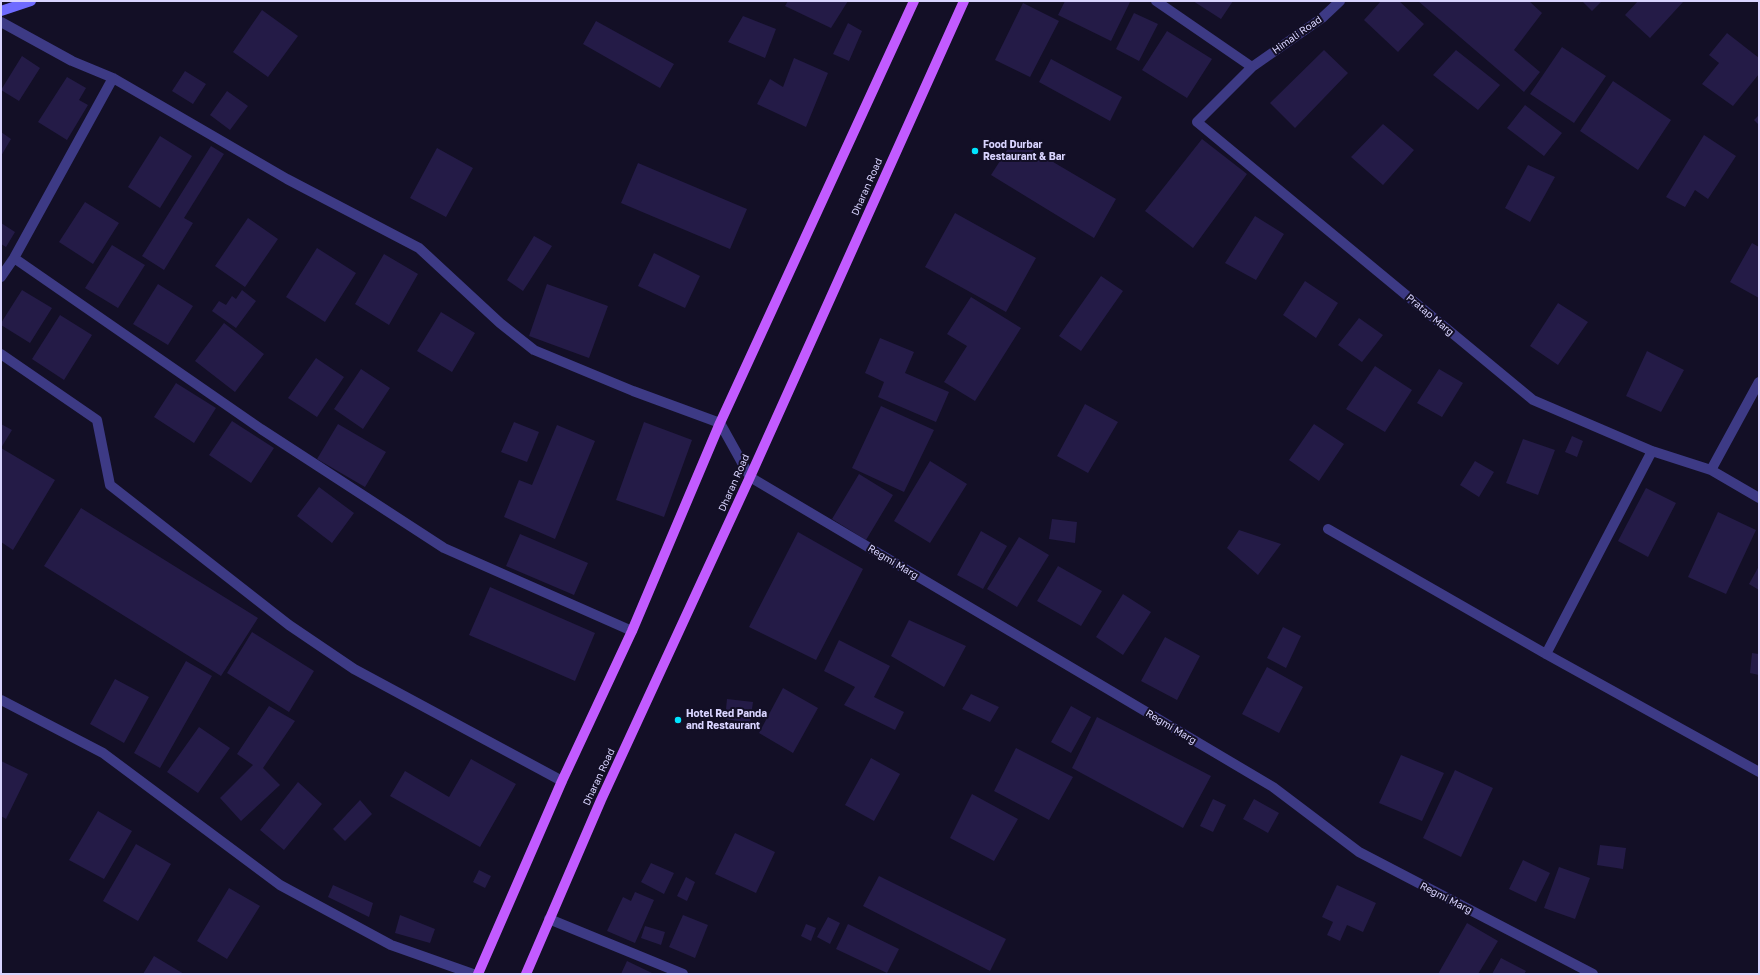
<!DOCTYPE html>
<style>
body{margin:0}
#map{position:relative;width:1760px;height:975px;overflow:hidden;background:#130f26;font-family:"Golos Text",sans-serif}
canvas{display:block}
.frame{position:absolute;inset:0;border:2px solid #d9d4ff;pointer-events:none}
</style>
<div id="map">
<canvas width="1760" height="975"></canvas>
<div class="frame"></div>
</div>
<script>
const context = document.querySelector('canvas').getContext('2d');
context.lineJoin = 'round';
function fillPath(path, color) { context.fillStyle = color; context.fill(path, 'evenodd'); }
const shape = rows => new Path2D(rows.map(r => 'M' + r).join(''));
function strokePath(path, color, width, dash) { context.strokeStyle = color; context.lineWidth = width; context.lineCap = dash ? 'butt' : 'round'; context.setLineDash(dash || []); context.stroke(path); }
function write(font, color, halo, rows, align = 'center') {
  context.font = font + ' "Golos Text",sans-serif'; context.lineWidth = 4; context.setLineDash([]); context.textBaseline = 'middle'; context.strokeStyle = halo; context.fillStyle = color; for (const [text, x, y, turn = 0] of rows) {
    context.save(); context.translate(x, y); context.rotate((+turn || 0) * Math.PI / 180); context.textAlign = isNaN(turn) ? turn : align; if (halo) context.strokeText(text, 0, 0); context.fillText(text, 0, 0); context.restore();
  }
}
fillPath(shape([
 [788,1,848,1,831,28,785,6],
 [1065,1,1127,1,1130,2,1111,41,1058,15],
 [1193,1,1233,1,1221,19],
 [1381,1,1399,1,1424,24,1398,52,1364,20],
 [1418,1,1529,1,1542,13,1514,50,1540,72,1524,92],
 [1582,1,1602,1,1592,11],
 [1638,1,1683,1,1683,2,1650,38,1625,15],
 [1023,3,1059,21,1030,77,995,60],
 [262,10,298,36,268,77,233,52],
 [1134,13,1158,24,1139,61,1116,49],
 [743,16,776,29,765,58,728,42],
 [596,21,674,64,660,88,583,44],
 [848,23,862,31,849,61,833,54],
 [1167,31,1212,59,1187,98,1142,70],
 [1727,33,1759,58,1759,74,1733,106,1702,84,1719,63,1709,55],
 [1562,47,1606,76,1574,123,1530,94],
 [1324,50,1348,73,1295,128,1270,103],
 [1456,50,1500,85,1478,110,1433,75],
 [22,56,40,68,19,101,1,90],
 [794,58,828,73,806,127,757,104,770,79,783,87],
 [1051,59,1122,97,1110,121,1039,82],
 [185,71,206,84,193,104,172,91],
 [67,77,86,88,79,100,88,105,67,140,38,122],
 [1613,81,1671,120,1638,170,1580,131],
 [227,91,248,106,230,130,210,115],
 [1525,105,1562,133,1544,156,1507,128],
 [1759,115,1759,125,1754,120],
 [1383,124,1414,150,1383,185,1351,157],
 [1,132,11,139,1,156],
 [1704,135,1736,156,1708,199,1695,190,1685,207,1666,197],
 [160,136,192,156,160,208,128,187],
 [1014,139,1116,199,1094,238,991,175],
 [1202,139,1247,174,1193,248,1145,211],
 [211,146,224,154,184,218,193,223,164,270,142,256],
 [437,148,473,168,446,217,410,198],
 [638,163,747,209,730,249,621,203],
 [1528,165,1555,177,1530,222,1505,208],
 [85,202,119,223,93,264,59,242],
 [955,213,1036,258,1006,312,925,267],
 [1255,216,1284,234,1256,280,1225,263],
 [248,218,278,239,245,287,215,266],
 [1,223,15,232,6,247,1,244],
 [534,236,552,246,523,291,507,280],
 [1752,243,1759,247,1759,298,1730,282],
 [112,245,145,265,118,308,85,288],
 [317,248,356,273,325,322,286,297],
 [654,253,700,276,685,308,638,286],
 [384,254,418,274,389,325,355,304],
 [1101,276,1123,291,1081,351,1059,336],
 [1305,281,1338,303,1316,338,1283,315],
 [158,284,193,306,168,345,133,324],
 [547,284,608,306,589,358,529,336],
 [22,290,52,308,30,343,1,325,1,323],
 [242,290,256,301,236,328,212,311,219,301,226,305,232,296,236,299],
 [971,297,1021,328,975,401,944,382,967,346,947,334],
 [1558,303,1588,322,1558,365,1530,346],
 [441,312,475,333,452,372,417,351],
 [60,315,92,335,64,380,32,359],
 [1359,318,1383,335,1362,362,1338,345],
 [224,323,264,354,235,392,195,361],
 [880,338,914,352,905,373,949,392,936,422,878,397,884,382,865,373],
 [1647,351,1684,370,1661,412,1626,396],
 [316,358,344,377,317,417,288,398],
 [1375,366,1412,390,1385,432,1346,409],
 [361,369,390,388,363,429,334,409],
 [1439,369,1463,383,1442,417,1417,403],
 [176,383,216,408,194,443,154,417],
 [1085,404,1118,422,1088,473,1057,456],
 [881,406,934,430,904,492,852,468],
 [232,421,274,448,251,483,209,455],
 [514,422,539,432,527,462,501,452],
 [644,422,692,440,664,517,616,500],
 [1,424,12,430,1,448,55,480,13,550,1,542],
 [338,424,386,452,365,487,317,459],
 [1314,424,1344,444,1319,481,1289,460],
 [557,425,595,441,555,539,504,517,519,480,532,485],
 [1572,436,1583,441,1577,457,1565,452],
 [1523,439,1555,450,1538,495,1506,483],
 [930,461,967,484,930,543,894,521],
 [1475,461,1494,472,1479,497,1460,485],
 [859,474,893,495,866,540,832,519],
 [319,487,354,513,332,543,297,516],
 [1646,488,1676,503,1648,557,1618,541],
 [81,508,258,618,221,676,44,566],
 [1718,512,1756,530,1726,594,1688,577],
 [1052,519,1077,522,1075,543,1049,539],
 [1239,530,1281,544,1258,575,1227,548],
 [981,531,1007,546,983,589,957,575],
 [798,532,863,569,816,660,749,627],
 [520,534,588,563,574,595,506,566],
 [1019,537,1049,555,1017,607,987,589],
 [1058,566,1102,591,1081,626,1037,601],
 [1759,566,1759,590,1749,584],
 [490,587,595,633,575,681,469,635],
 [1123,594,1151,612,1123,655,1096,637],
 [909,620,966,646,944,687,891,656],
 [1283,627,1301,636,1286,668,1267,658],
 [252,632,314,671,289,712,227,673],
 [1165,637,1200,656,1177,700,1141,681],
 [839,640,890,666,874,697,904,712,895,730,844,705,855,687,824,671],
 [1752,653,1759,654,1759,675,1750,673],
 [186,661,212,676,160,768,134,753],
 [1267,667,1303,687,1279,733,1242,714],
 [115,679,149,697,124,743,90,724],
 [783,688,818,708,793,753,759,733],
 [971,694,999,707,990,722,962,709],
 [727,699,753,702,750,723,725,719],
 [269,706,295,721,263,768,280,785,241,821,220,798,253,765,237,754],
 [1071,706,1091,717,1071,753,1051,742],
 [1097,717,1211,776,1183,828,1072,768],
 [199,727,230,748,198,793,167,772],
 [1016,748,1073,777,1049,820,994,791],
 [1401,755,1444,773,1422,821,1379,803],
 [871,758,900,774,874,821,845,805],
 [471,759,516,784,480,847,390,796,405,771,449,797],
 [1,761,28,774,6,819,1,816],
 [1455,770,1493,788,1461,857,1423,838],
 [298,782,322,804,284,850,260,830],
 [972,794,1018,819,994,861,950,838],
 [1213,799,1226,805,1213,832,1200,826],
 [1254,799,1279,813,1268,833,1243,819],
 [360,800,372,814,345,841,333,829],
 [98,811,132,831,104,879,69,860],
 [735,833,775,852,756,893,715,874],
 [136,844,171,864,138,921,103,901],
 [1600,845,1626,848,1623,869,1597,865],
 [1523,860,1550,873,1536,902,1509,889],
 [651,863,674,873,664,894,641,882],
 [1559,867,1590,878,1575,919,1544,908],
 [479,870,491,876,485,888,473,882],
 [879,876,1006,939,990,971,863,906],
 [686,877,695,882,687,901,677,896],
 [333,885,373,903,369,917,328,897],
 [1337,885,1376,903,1363,932,1347,925,1340,941,1327,935,1333,922,1322,917],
 [229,888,260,906,227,959,197,941],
 [635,892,654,900,635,943,607,931,623,897,631,901],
 [400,915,435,929,430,943,395,933],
 [683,915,708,925,695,958,669,947],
 [828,917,840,923,830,944,817,937],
 [1467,923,1498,941,1478,974,1438,974],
 [806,924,816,928,811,941,801,936],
 [848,924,899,949,887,973,836,949],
 [645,926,665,932,661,945,641,938],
 [154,956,184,974,143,974],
 [1501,958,1526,971,1524,974,1492,974],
 [627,961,654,974,621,974]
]), '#241b47');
strokePath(shape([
 [1,354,97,420,110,485,289,625,354,669,562,781]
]), '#3d3a85', 10);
strokePath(shape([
 [1156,1,1252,67],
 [1340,1,1322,18,1252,67,1197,122,1533,400,1652,451,1711,470,1759,498],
 [1,22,72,61,113,78,287,179,419,248,500,323,534,350,633,391,720,423,750,477,1273,787,1359,852,1593,974],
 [14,258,261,429,444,548,632,631],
 [1,277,14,258,113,78],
 [1711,470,1759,382],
 [1328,529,1546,654,1759,772],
 [1546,654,1652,451],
 [1,700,103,753,280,885,391,945,473,974],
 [549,919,683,974]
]), '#3d3a85', 10);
strokePath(shape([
 [1,11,31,1]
]), '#6f6bff', 10);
strokePath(shape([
 [478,974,562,781,632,631,720,423,914,1],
 [526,974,601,800,750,477,964,1]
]), '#c25bff', 10);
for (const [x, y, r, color] of [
 [975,151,4,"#00e5ff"],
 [678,720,4,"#00e5ff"]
]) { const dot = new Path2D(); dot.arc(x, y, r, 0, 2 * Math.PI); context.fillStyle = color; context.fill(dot); strokePath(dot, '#130f26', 1.5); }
write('10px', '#d9d4ff', '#130f26', [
 ["Himali Road",1297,35,-35],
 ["Dharan Road",867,187,-66],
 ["Pratap Marg",1430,315,40],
 ["Dharan Road",734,483,-66],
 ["Regmi Marg",893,562,31],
 ["Regmi Marg",1171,727,31],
 ["Dharan Road",599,777,-65],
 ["Regmi Marg",1446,898,27]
]);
write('bold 10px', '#d9d4ff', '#130f26', [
 ["Food Durbar",983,145],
 ["Restaurant & Bar",983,157],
 ["Hotel Red Panda",686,714],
 ["and Restaurant",686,726]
], 'left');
</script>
